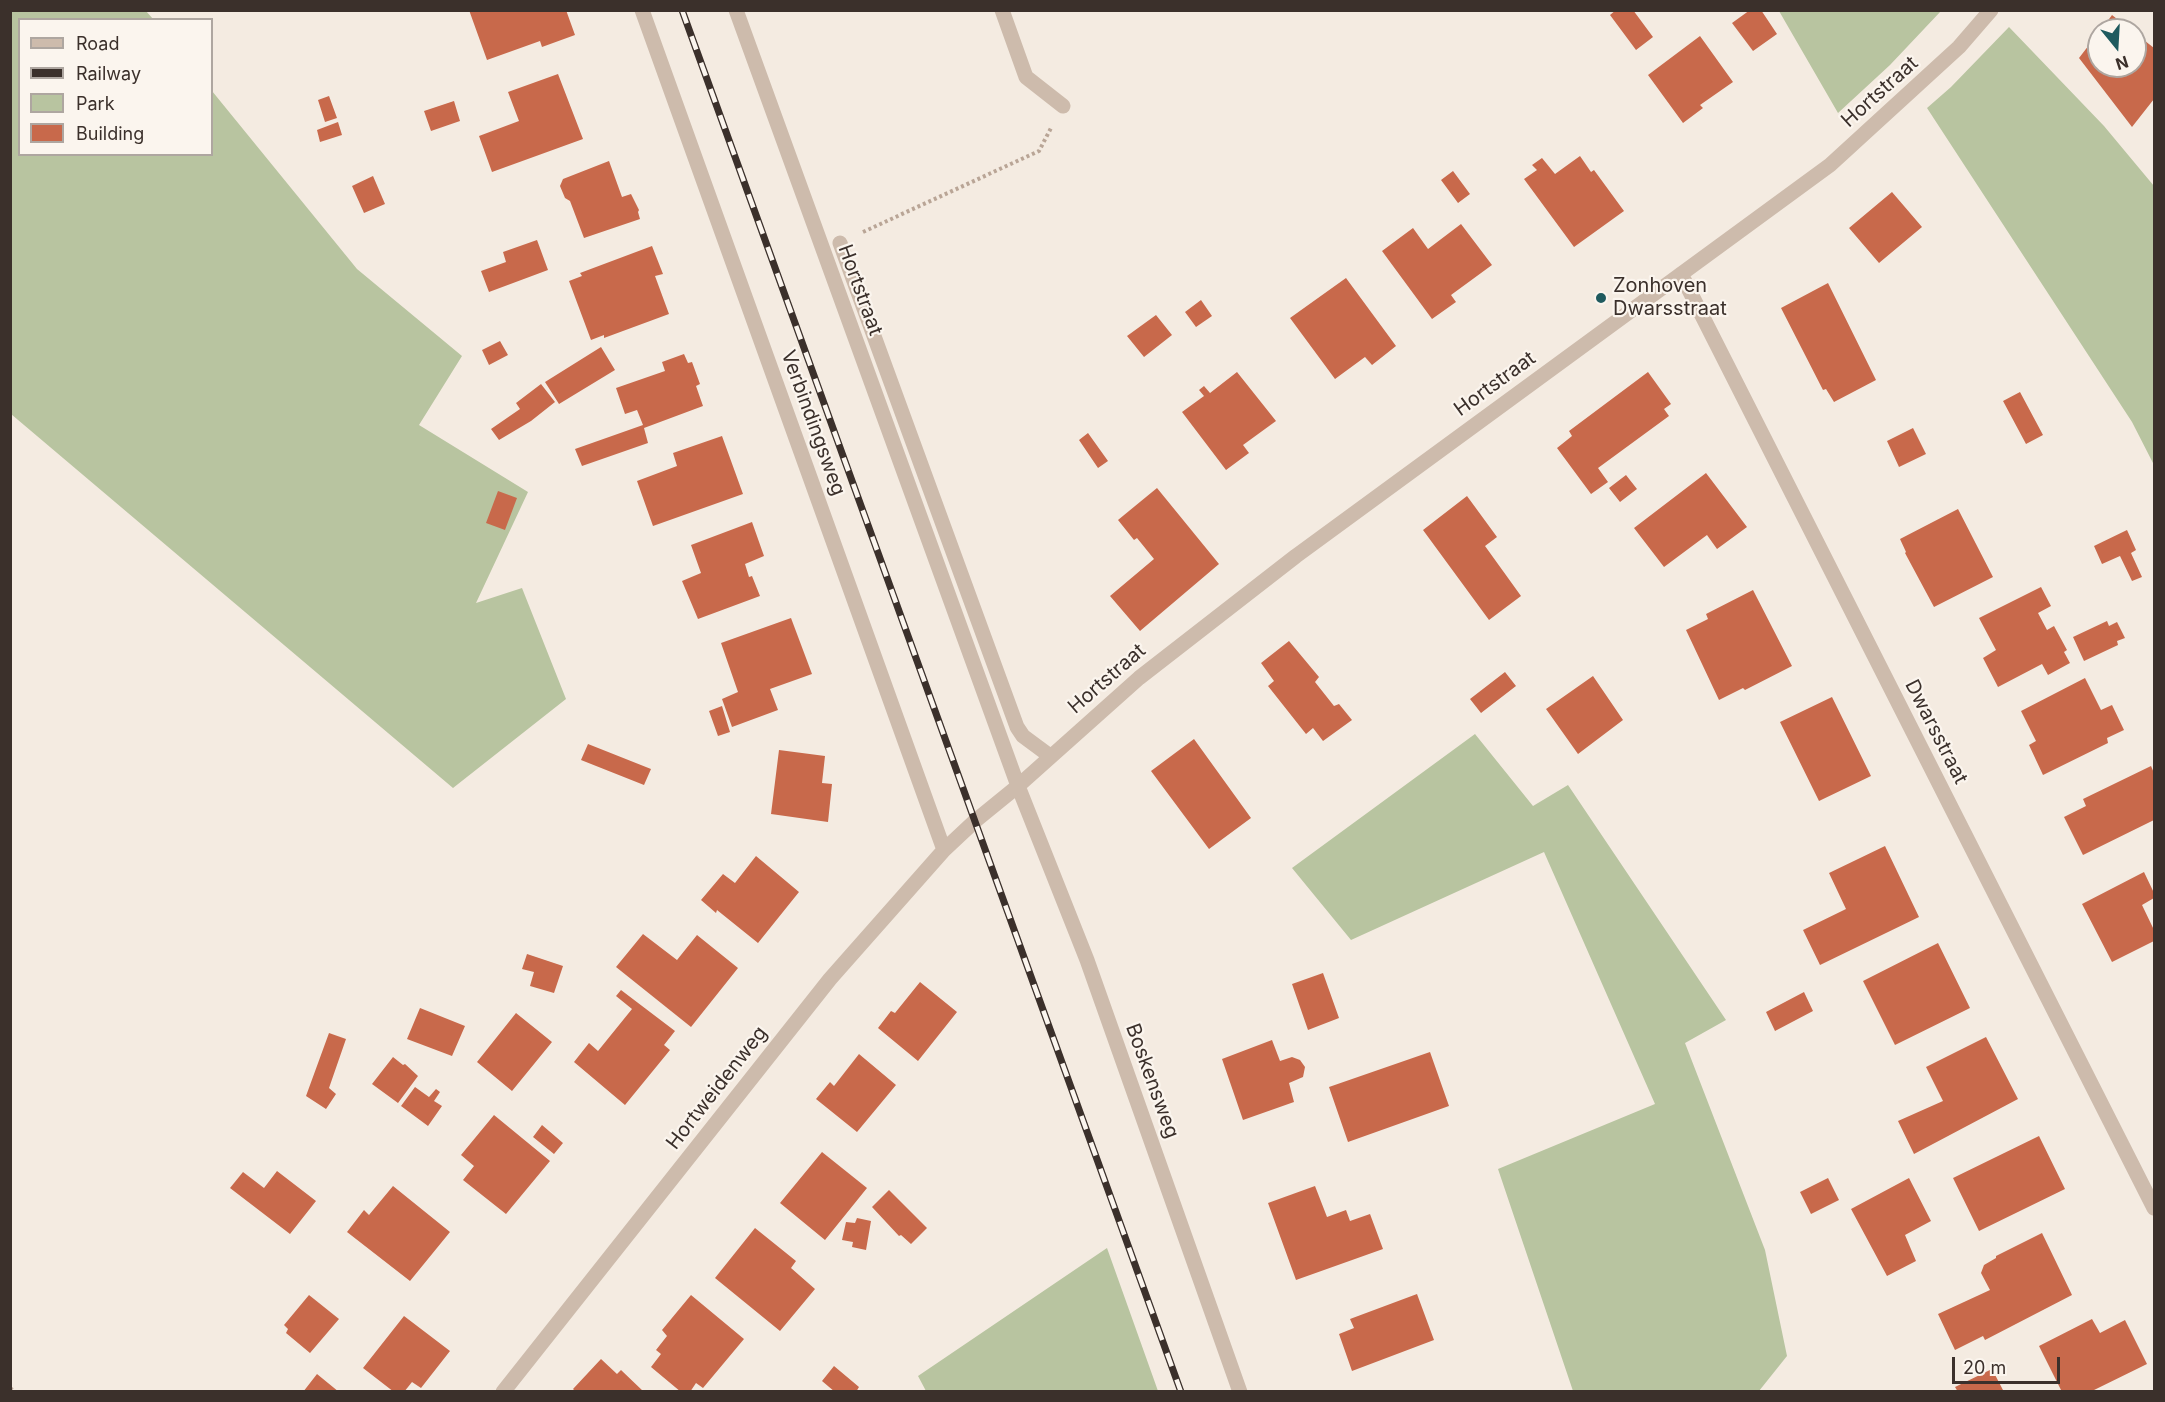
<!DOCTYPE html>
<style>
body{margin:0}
#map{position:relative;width:2165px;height:1402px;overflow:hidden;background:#f4ebe1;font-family:Inter,sans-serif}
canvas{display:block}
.frame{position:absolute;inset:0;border:12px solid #3b302b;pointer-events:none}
.legend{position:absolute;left:18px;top:18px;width:195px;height:138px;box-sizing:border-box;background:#fbf5ee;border:2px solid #aea6a0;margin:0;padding:8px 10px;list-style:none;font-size:18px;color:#3b302b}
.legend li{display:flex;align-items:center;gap:12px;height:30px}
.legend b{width:30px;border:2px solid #aea6a0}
.north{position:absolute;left:2087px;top:18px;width:60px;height:60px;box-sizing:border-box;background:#fbf5ee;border:2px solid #aea6a0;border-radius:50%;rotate:162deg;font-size:16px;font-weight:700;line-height:24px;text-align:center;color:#3b302b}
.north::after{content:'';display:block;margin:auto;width:21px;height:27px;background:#1f5a5e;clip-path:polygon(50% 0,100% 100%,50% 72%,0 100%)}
.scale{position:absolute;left:1952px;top:1357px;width:108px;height:27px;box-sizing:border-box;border:3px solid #3b302b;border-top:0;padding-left:8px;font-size:18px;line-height:21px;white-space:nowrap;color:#3b302b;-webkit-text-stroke:4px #fbf5ee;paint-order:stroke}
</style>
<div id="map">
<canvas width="2165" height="1402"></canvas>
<div class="frame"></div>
<ul class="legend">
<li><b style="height:8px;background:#cdbbac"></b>Road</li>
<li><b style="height:8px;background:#3b302b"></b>Railway</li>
<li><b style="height:16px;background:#b8c4a0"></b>Park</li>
<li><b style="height:16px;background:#c8694b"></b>Building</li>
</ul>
<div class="north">N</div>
<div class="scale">20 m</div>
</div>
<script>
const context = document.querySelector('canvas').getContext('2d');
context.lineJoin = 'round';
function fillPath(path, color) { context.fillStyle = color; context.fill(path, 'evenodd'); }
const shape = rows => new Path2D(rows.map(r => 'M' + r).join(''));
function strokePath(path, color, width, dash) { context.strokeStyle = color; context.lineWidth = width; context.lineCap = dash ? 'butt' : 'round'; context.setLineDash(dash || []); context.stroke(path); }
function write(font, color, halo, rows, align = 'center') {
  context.font = font + ' Inter,sans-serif'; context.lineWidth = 4.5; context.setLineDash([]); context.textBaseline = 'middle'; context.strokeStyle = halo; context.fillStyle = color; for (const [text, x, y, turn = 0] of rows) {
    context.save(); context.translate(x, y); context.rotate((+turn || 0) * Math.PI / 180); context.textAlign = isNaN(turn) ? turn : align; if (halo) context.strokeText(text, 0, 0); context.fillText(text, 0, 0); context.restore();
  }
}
fillPath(shape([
 [11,11,146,11,153,19,20,20,20,154,212,154,212,91,357,269,462,356,419,425,528,492,476,603,522,588,566,699,453,788,11,414],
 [1779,11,1941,11,1890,65,1838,113],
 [2009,27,2104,126,2154,186,2154,465,2132,422,1927,108,1951,87],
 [1475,734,1533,806,1568,785,1726,1020,1685,1043,1765,1250,1787,1356,1759,1391,1573,1391,1498,1169,1655,1104,1544,852,1351,940,1292,868],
 [1107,1248,1158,1391,926,1391,918,1376]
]), '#b8c4a0');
fillPath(shape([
 [469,10,566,10,575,35,542,47,540,41,487,60],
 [1616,10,1633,10,1653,37,1636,50,1610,15],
 [1750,10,1761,10,1777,34,1753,51,1732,23],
 [2112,15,2131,30,2101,30],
 [2099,32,2099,66,2135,66,2135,33,2154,48,2154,99,2132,127,2079,58],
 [1700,36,1733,82,1700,105,1703,108,1683,123,1648,75],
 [558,74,583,139,492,172,479,136,519,121,508,92],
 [329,96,337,118,325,122,318,100],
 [454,101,460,121,431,131,424,111],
 [338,122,342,135,320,142,317,130],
 [1580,156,1591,172,1594,170,1624,211,1574,247,1524,179,1537,170,1532,165,1542,158,1555,174],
 [609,161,622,197,631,194,639,210,638,212,640,219,584,238,570,201,565,198,560,186,563,179],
 [1453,171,1470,194,1458,203,1441,180],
 [373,176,385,204,364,213,352,186],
 [1892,192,1922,227,1879,263,1849,228],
 [1461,224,1492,265,1451,295,1456,302,1432,319,1382,251,1413,228,1428,249],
 [537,240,548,270,489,292,481,271,506,262,503,252],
 [652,246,663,274,655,276,669,314,604,338,604,335,591,340,569,281,582,276,580,273],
 [1346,278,1396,346,1372,365,1365,357,1335,379,1290,318],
 [1828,283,1876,380,1834,402,1826,389,1823,390,1781,308],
 [1201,300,1212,316,1196,327,1185,312],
 [1156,315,1172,335,1144,357,1127,336],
 [500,341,508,355,489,365,482,350],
 [601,347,615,370,559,404,545,382],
 [684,354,688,363,692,362,700,384,696,386,703,406,644,428,648,443,582,466,575,449,643,425,637,410,625,414,616,388,665,371,662,362],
 [1237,372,1276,421,1243,445,1249,453,1226,470,1182,412,1204,396,1199,390,1204,386,1210,393],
 [1648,372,1671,404,1664,409,1669,416,1598,468,1608,482,1591,494,1557,448,1572,436,1569,431],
 [541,384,555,402,531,421,499,440,491,429,520,409,516,403],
 [2020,392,2043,435,2026,444,2003,401],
 [1913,428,1926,454,1899,467,1887,441],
 [1088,433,1108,461,1098,468,1079,440],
 [722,436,743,494,653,526,637,481,677,466,673,453],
 [1706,473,1747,527,1717,549,1707,535,1664,567,1634,528],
 [1626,475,1637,489,1620,502,1609,488],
 [1157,488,1219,564,1140,631,1110,596,1154,559,1137,538,1134,540,1118,520],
 [498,491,517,498,505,530,486,523],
 [1467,496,1497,537,1485,546,1521,596,1489,620,1423,530],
 [1958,509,1993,577,1934,607,1905,553,1906,552,1900,539],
 [752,522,764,556,745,564,749,577,752,576,760,596,698,619,682,581,701,573,691,545],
 [2127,530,2136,550,2131,553,2142,577,2132,581,2120,556,2102,564,2094,546],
 [2041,587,2051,606,2038,613,2047,630,2054,626,2067,650,2064,652,2070,663,2048,675,2042,664,1998,687,1983,658,1996,650,1979,618],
 [1753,590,1792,666,1745,690,1743,688,1719,700,1686,630,1708,619,1706,614],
 [791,618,812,674,770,689,778,710,732,727,722,699,738,692,721,643],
 [2107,621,2109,626,2117,622,2125,638,2117,641,2118,645,2084,661,2073,637],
 [1289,641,1319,677,1315,682,1334,706,1339,704,1352,720,1323,741,1313,728,1306,734,1268,686,1274,681,1261,663],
 [1505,672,1516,686,1481,713,1470,699],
 [1593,676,1623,720,1578,754,1546,709],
 [2085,678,2101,710,2112,705,2124,730,2107,738,2108,743,2043,775,2029,745,2036,741,2021,711],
 [1832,697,1871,776,1819,801,1780,722],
 [722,706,730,732,718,736,709,711],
 [1194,739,1251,818,1209,849,1151,771],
 [588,744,651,769,644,785,581,760],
 [779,750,825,756,822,783,832,784,828,822,771,814],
 [2151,766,2154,773,2154,820,2083,855,2064,817,2086,806,2083,799],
 [1885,846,1919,917,1820,965,1803,930,1846,909,1829,873],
 [756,856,799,892,758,943,717,910,716,913,701,900,723,874,735,883],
 [2144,872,2154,893,2154,898,2142,905,2154,930,2154,941,2112,962,2082,904],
 [643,934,677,960,697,935,738,968,691,1027,616,967],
 [1938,943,1970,1008,1895,1045,1863,981],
 [527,954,563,966,554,993,530,986,534,972,522,969],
 [1323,973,1339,1018,1308,1030,1292,984],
 [920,982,957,1012,918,1061,878,1028,891,1011,895,1013],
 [621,990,675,1031,664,1045,670,1050,625,1105,574,1062,589,1043,598,1051,632,1009,616,996],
 [1804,992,1813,1011,1775,1031,1766,1012],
 [420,1008,465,1026,452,1056,407,1039],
 [516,1013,552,1042,512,1091,477,1062],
 [329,1033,346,1039,329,1088,336,1094,326,1109,306,1096],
 [1986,1037,2018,1099,1914,1154,1898,1121,1943,1101,1926,1067],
 [1272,1040,1280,1061,1292,1057,1300,1060,1305,1067,1303,1077,1289,1083,1294,1102,1243,1120,1222,1059],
 [1430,1052,1449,1106,1348,1142,1329,1087],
 [859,1054,896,1085,857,1132,816,1099,830,1082,834,1086],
 [393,1057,403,1065,405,1064,418,1076,398,1103,372,1084],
 [415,1087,429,1097,436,1089,440,1092,434,1101,442,1106,428,1126,401,1106],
 [494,1115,550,1161,506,1214,463,1180,474,1166,461,1155],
 [542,1125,563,1143,554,1154,533,1137],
 [2039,1136,2065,1189,1979,1231,1953,1178],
 [822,1152,867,1188,825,1240,780,1203],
 [277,1171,316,1201,290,1234,230,1188,243,1172,264,1188],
 [1828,1178,1839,1200,1811,1214,1800,1192],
 [1909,1178,1931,1221,1905,1235,1916,1261,1887,1276,1851,1209],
 [393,1186,450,1232,410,1281,347,1232,364,1210,369,1215],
 [1315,1186,1327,1217,1346,1210,1350,1221,1370,1214,1383,1249,1296,1280,1268,1203],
 [889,1190,927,1228,911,1244,901,1235,899,1236,872,1207],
 [857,1218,871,1221,866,1250,852,1247,853,1242,842,1240,846,1222,855,1223],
 [755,1228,796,1261,791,1268,815,1289,780,1331,715,1278],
 [2042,1233,2072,1295,1985,1340,1983,1336,1955,1350,1938,1314,1990,1290,1981,1273,1984,1265,1996,1258,1996,1256],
 [1417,1294,1434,1340,1352,1371,1339,1334,1354,1328,1350,1319],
 [309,1295,339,1319,310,1353,286,1333,288,1329,284,1325],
 [691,1295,744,1339,703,1388,696,1383,690,1392,681,1392,651,1367,661,1354,656,1350,667,1336,662,1330],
 [404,1316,450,1351,421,1388,412,1382,404,1392,394,1392,363,1368],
 [2092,1319,2100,1333,2125,1320,2147,1364,2090,1392,2062,1392,2039,1346],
 [601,1359,617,1374,621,1370,644,1392,576,1392,573,1389],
 [834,1366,859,1387,856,1392,835,1392,822,1381],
 [1992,1369,2004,1392,1958,1392,1955,1387],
 [317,1374,339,1392,303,1392]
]), '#c8694b');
strokePath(shape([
 [863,232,1039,151,1051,128],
 [10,1388,15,1392]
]), '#b9a596', 4, [3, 3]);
strokePath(shape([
 [642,10,944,850],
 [736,10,1018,786,1087,960,1240,1392],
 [1002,10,1026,77,1063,106],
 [840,243,1017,727,1023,736,1050,756],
 [1681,274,2154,1208],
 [503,1392,830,979,944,850,975,821,1018,786,1139,678,1296,556,1830,165,1959,47,1991,10]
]), '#cdbbac', 15);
const rail = shape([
 [682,10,1181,1392]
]);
strokePath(rail, '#3b302b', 7);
strokePath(rail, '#fbf5ee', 4.5, [14]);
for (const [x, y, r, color] of [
 [1601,298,6,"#1f5a5e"]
]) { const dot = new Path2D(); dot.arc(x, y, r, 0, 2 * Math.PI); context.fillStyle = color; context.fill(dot); strokePath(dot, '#fbf5ee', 2); }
write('20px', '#3b302b', '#fbf5ee', [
 ["Hortstraat",1880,92,-42],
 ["Hortstraat",860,290,70],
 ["Hortstraat",1495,384,-36],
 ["Verbindingsweg",813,423,70],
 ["Hortstraat",1107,679,-41],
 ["Dwarsstraat",1936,732,63],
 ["Boskensweg",1152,1081,70],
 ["Hortweidenweg",717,1088,-52]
]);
write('20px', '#3b302b', '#fbf5ee', [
 ["Zonhoven",1613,286],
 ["Dwarsstraat",1613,309]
], 'left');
</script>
